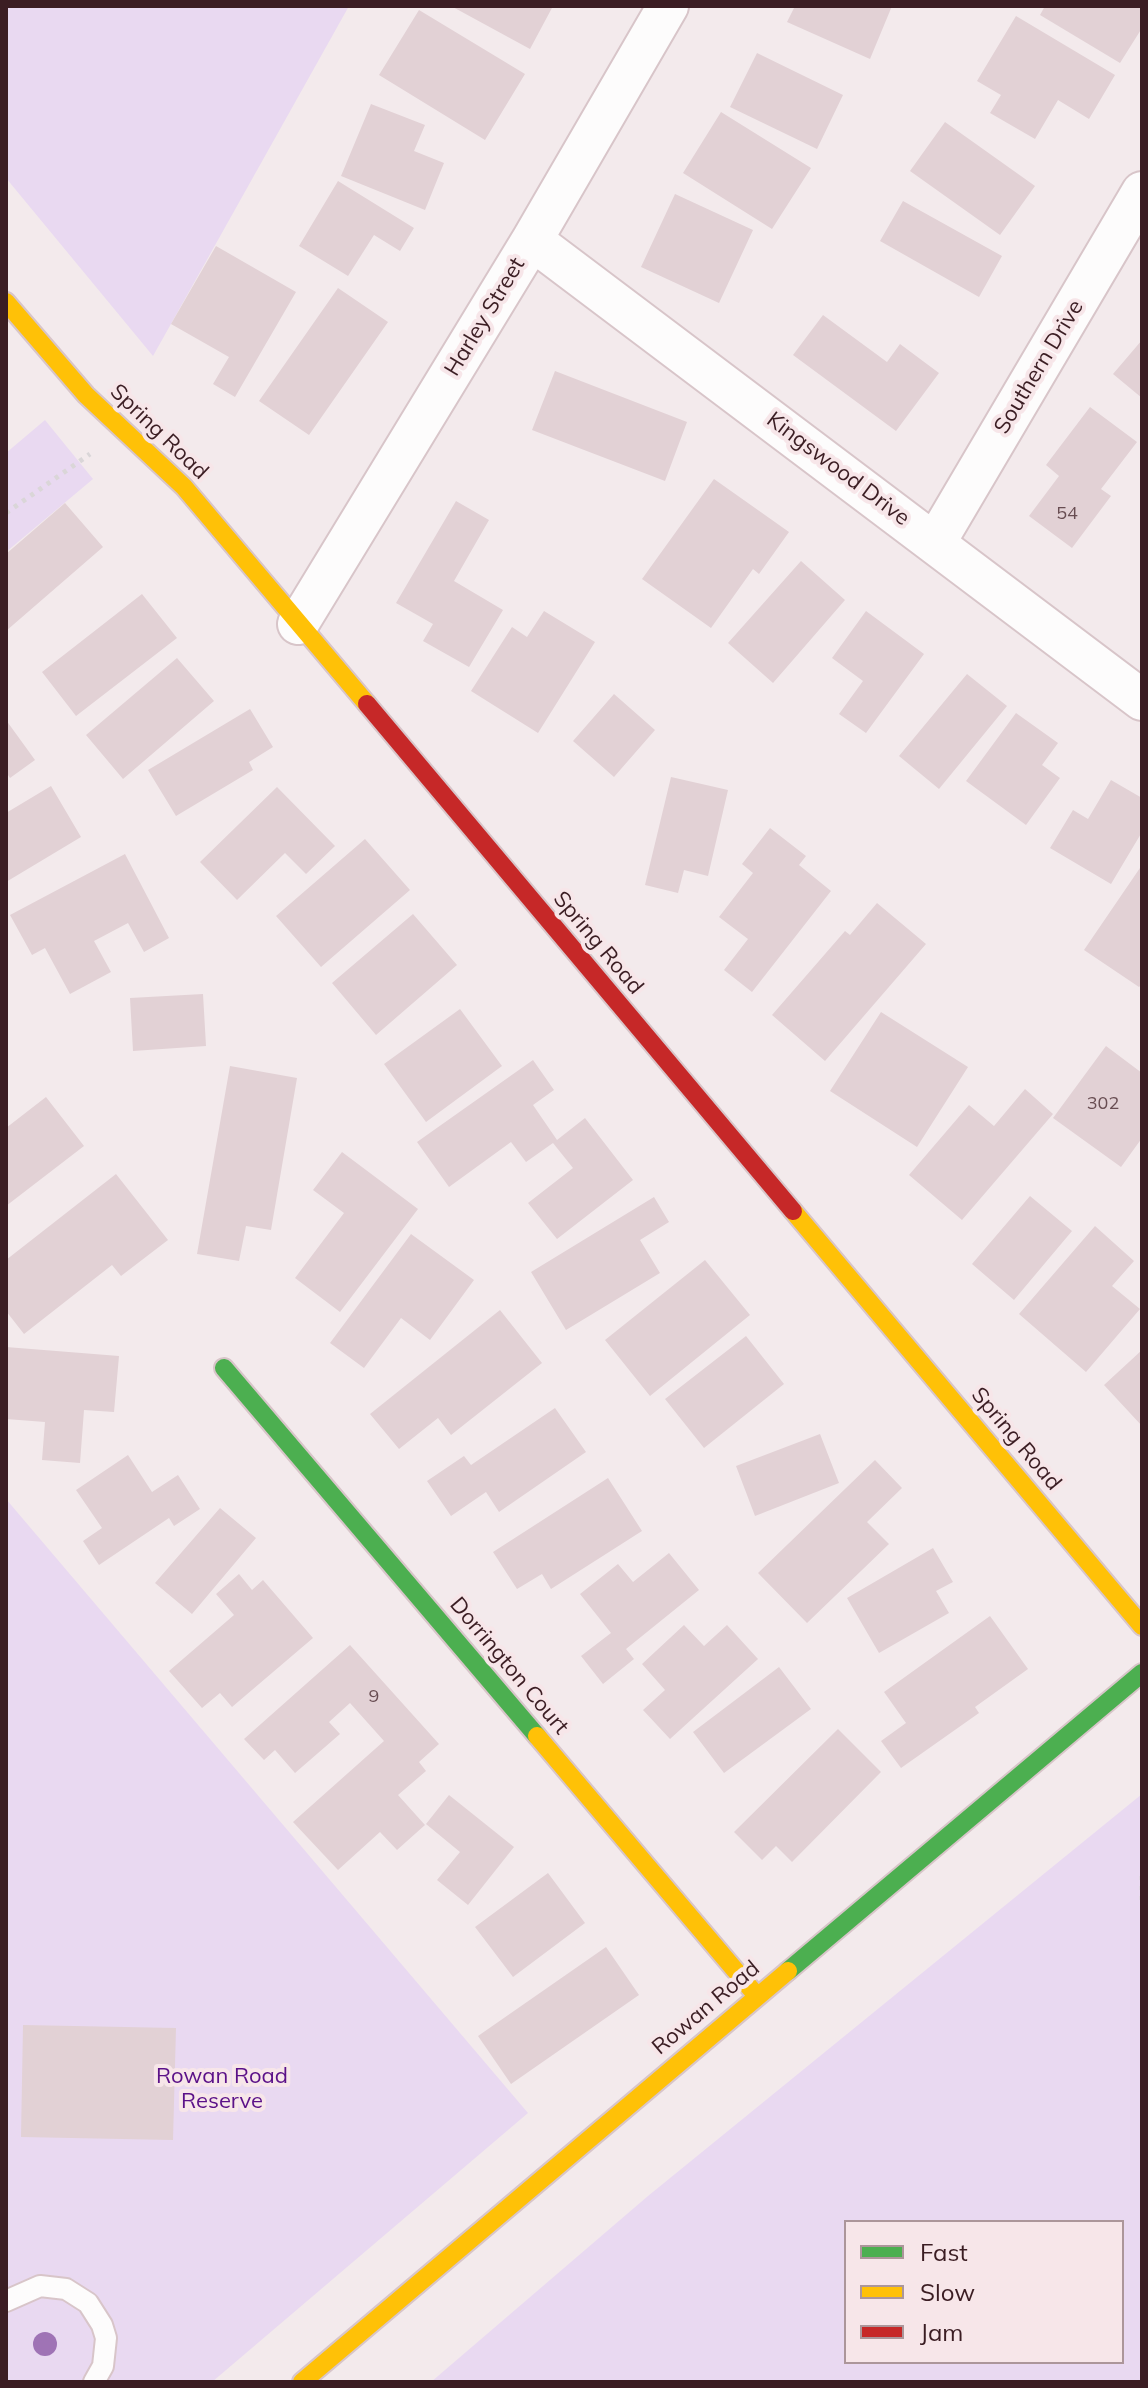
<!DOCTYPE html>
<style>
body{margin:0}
#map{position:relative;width:1148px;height:2388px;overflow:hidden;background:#f3eaec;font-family:Mulish,sans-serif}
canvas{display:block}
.frame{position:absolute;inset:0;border:8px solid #3b1d23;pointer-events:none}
.legend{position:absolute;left:844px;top:2220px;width:280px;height:144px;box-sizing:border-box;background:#f7e6e9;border:2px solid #ac969a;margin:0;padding:10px 14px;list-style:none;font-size:24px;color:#3b1d23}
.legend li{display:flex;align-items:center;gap:16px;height:40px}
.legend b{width:40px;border:2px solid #ac969a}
</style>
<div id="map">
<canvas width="1148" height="2388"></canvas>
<div class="frame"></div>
<ul class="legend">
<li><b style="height:10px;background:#4caf50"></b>Fast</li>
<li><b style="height:10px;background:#ffc107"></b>Slow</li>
<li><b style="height:10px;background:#c62828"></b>Jam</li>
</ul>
</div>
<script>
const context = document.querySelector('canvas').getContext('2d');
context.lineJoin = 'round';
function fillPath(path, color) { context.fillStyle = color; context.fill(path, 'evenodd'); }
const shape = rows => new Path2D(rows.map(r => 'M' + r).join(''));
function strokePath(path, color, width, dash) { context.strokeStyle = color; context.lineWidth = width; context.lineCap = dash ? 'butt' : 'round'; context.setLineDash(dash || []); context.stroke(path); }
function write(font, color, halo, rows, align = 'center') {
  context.font = font + ' Mulish,sans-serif'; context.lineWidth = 8; context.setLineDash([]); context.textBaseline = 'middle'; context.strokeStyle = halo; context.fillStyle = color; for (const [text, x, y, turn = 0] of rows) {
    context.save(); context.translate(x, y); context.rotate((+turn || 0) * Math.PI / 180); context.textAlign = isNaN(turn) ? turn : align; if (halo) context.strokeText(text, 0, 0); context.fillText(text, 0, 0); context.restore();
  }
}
fillPath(shape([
 [6,6,349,6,153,356,6,178],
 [45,420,93,479,6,552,6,453],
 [6,1499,528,2113,212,2382,6,2382],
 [1142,1794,1142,2382,431,2382,648,2196],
 [1122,2222,1122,2362,846,2362,846,2222]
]), '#e9d9f1');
fillPath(shape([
 [451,6,553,6,530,49],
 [795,6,892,6,870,59,787,22],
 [1045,6,1142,6,1142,28,1120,63,1040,15],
 [419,10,525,74,485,140,379,75],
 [1016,16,1115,75,1089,119,1058,100,1035,139,990,113,1001,95,977,81],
 [757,53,843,95,817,149,730,107],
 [371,104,425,125,414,151,444,163,425,210,341,176],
 [721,112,811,168,772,229,683,173],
 [945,122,1035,186,1000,235,910,171],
 [338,181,414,228,400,251,374,235,348,276,299,246],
 [675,194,753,230,719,303,641,267],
 [903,201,1002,256,979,297,880,241],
 [216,246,296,292,235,397,213,384,229,357,171,324],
 [338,288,388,322,309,435,259,401],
 [823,315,887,362,900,344,939,373,896,431,793,355],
 [1142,340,1142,398,1113,374],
 [555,371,687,422,665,481,532,430],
 [1090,407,1137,442,1101,489,1111,496,1072,548,1029,516,1059,476,1046,465],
 [714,479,789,532,759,574,753,569,711,628,642,579],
 [456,501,489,520,454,581,503,610,469,667,423,641,433,624,396,603],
 [65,503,103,547,6,631,6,554],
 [801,561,845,600,773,683,728,643],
 [142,594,177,638,76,716,42,672],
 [544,611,595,642,538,733,471,691,512,627,527,637],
 [866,611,924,654,866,733,839,714,863,681,832,658],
 [177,658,214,701,123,779,86,735],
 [967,674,1007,706,939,789,899,756],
 [614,694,655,730,614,777,573,741],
 [250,709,273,747,249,762,253,770,176,816,148,770],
 [1016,713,1058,743,1042,765,1060,778,1026,825,966,781],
 [6,720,35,760,10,778,6,772],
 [671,777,728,790,708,876,684,870,678,893,645,885],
 [1111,780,1142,798,1142,832,1111,884,1050,848,1073,810,1088,819],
 [51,786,81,837,6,882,6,813],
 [277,787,335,846,306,874,285,853,237,900,200,862],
 [770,828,806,856,799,865,831,891,752,992,724,970,748,939,719,917,753,873,742,864],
 [365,839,410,890,321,967,276,916],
 [125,854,169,938,144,952,128,923,94,941,111,972,70,994,45,948,32,955,10,915],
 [1142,865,1142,984,1139,987,1084,950],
 [877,903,926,944,825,1061,772,1015,845,931,850,935],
 [413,914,457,965,376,1035,332,983],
 [203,994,206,1046,133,1051,130,998],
 [460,1009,502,1066,426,1122,384,1064],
 [881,1012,968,1067,917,1147,830,1091],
 [1106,1046,1142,1073,1142,1138,1121,1167,1053,1118],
 [533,1060,554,1090,533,1105,557,1140,585,1118,633,1180,557,1239,528,1203,573,1168,553,1143,526,1162,511,1142,449,1187,417,1142],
 [230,1066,297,1078,271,1230,246,1226,239,1261,197,1254],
 [1025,1089,1053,1114,962,1220,909,1175,969,1105,994,1126],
 [46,1097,84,1146,6,1206,6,1128],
 [342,1152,418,1209,340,1312,295,1278,344,1213,313,1190],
 [116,1174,168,1240,121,1276,112,1265,24,1334,6,1311,6,1260],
 [1030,1196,1072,1231,1014,1300,972,1264],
 [654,1197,669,1222,640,1240,660,1273,566,1330,531,1272],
 [1095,1226,1134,1261,1112,1286,1140,1309,1086,1372,1019,1314],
 [411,1234,474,1280,430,1340,401,1318,364,1368,330,1343],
 [705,1260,750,1315,650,1396,605,1340],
 [500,1310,542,1363,451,1435,438,1418,399,1449,370,1414],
 [746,1336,784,1384,704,1448,665,1399],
 [6,1347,119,1356,114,1412,84,1410,80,1463,42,1460,45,1422,6,1419],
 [1142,1350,1142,1426,1104,1385],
 [555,1408,586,1452,499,1512,486,1492,451,1516,427,1481,464,1456,471,1465],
 [820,1434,839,1483,755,1516,736,1466],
 [128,1455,152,1492,178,1475,200,1509,174,1526,169,1518,99,1565,83,1541,102,1528,76,1490],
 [875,1460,902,1488,867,1522,889,1544,807,1623,758,1573],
 [608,1478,642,1531,551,1589,542,1574,517,1589,493,1552],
 [220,1508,256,1538,192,1614,155,1583],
 [933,1548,953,1582,936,1591,949,1613,879,1653,847,1598],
 [669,1553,699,1590,626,1649,634,1659,603,1684,581,1656,611,1633,580,1594,618,1564,633,1582],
 [239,1574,252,1590,263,1580,313,1638,232,1707,220,1693,202,1708,169,1671,234,1615,216,1594],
 [990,1616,1028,1669,975,1707,979,1713,901,1768,881,1741,906,1723,884,1692],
 [684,1625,704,1646,727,1625,758,1659,670,1739,643,1710,665,1690,642,1664],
 [350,1645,439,1744,419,1762,426,1771,398,1795,425,1825,397,1850,380,1832,338,1870,293,1822,384,1741,350,1703,329,1722,340,1734,295,1773,275,1750,264,1760,244,1739],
 [779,1667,811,1709,724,1773,693,1732],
 [838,1729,881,1772,792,1862,776,1846,762,1860,734,1832],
 [449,1795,514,1847,468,1905,437,1880,460,1852,426,1824],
 [548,1873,585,1923,513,1977,475,1927],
 [606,1947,639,1995,511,2084,478,2036],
 [23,2025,176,2028,173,2140,21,2137]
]), '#e2d1d5');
const lane = shape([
 [6,2301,40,2286,66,2289,88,2303,102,2325,106,2338,103,2366,94,2382]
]);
const street = shape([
 [532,240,1142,700],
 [935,543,1142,192],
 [298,624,532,240,668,6]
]);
const fast = shape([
 [224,1368,537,1736],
 [788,1971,1142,1673]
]);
const slow = shape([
 [6,302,86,395,184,487,367,704],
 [793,1211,1142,1626],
 [537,1736,757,1996],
 [302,2382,788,1971]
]);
const jam = shape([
 [367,704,793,1211]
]);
strokePath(lane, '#d8c5c9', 24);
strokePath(street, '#d8c5c9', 44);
strokePath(fast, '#d8c5c9', 22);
strokePath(slow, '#d8c5c9', 22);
strokePath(jam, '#d8c5c9', 22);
strokePath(shape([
 [6,513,90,454],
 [1142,1876,1142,1903]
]), '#dad6d8', 5, [4, 6]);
strokePath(lane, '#fdfcfc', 20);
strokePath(street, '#fdfcfc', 40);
strokePath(fast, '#4caf50', 18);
strokePath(slow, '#ffc107', 18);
strokePath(jam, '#c62828', 18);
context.fillStyle = '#9f73b5';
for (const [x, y] of [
 [45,2344]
]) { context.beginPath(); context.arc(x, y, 12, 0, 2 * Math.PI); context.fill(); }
write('18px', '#684d52', null, [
 ["54",1067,514],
 ["302",1103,1104],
 ["9",374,1697]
]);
write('22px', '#3b1d23', '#f7e6e9', [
 ["Harley Street",485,317,-59],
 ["Southern Drive",1039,367,-59],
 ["Spring Road",159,432,44],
 ["Kingswood Drive",838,469,37],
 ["Spring Road",598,943,50],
 ["Spring Road",1016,1439,50],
 ["Dorrington Court",509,1666,50],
 ["Rowan Road",706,2008,-40]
]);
write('22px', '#5b1188', '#f7e6e9', [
 ["Rowan Road",222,2076],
 ["Reserve",222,2101]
]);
</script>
